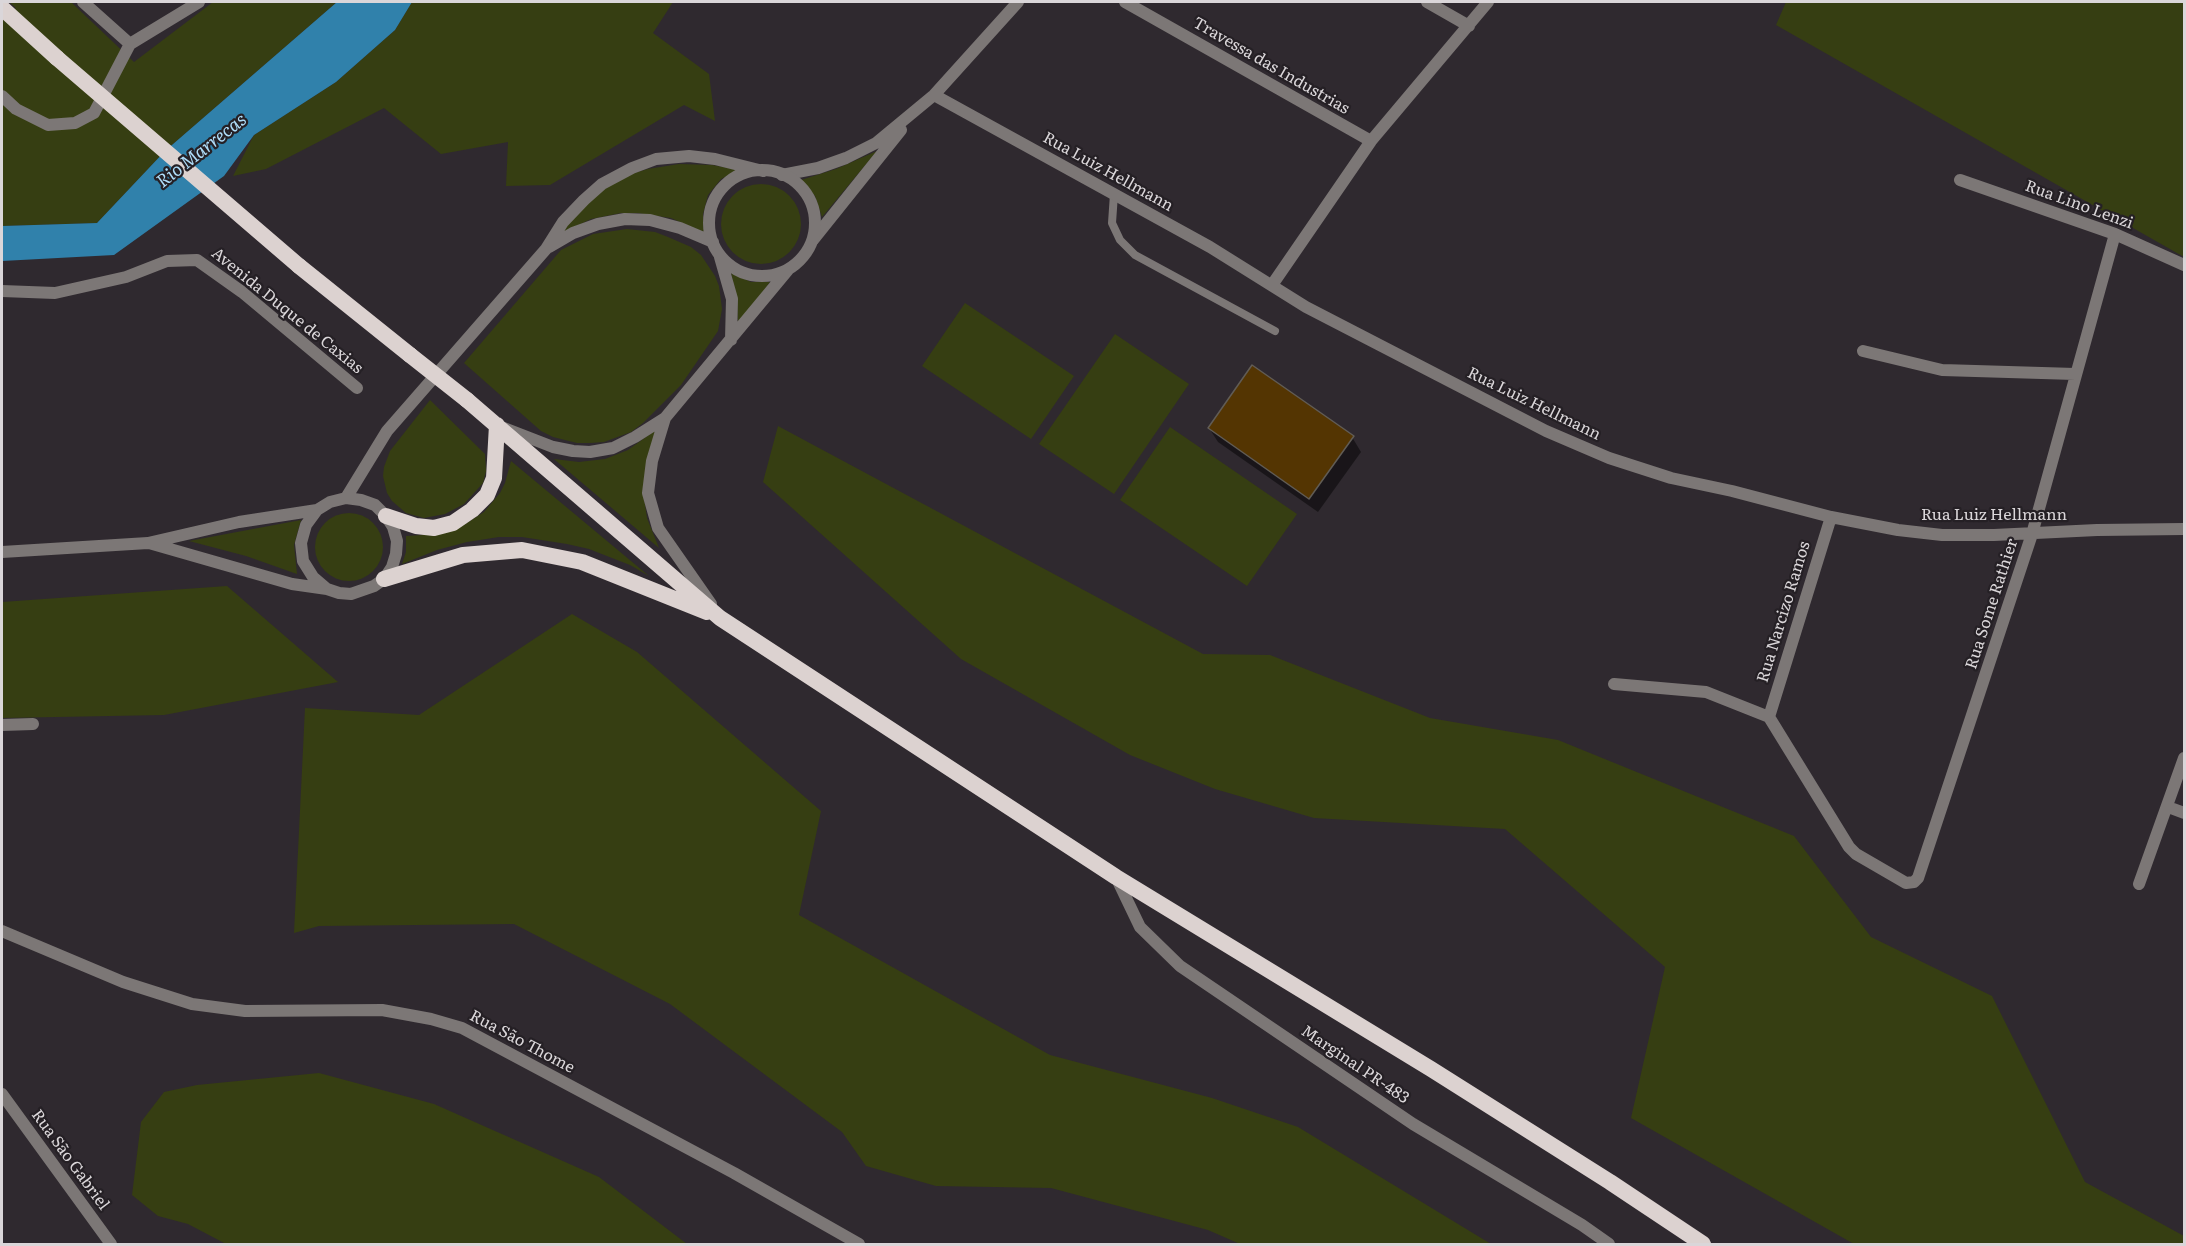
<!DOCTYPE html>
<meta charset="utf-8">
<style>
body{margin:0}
#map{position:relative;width:2186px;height:1246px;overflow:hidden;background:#2f292f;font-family:Literata,serif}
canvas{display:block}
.frame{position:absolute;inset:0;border:3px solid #dad6d9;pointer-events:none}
</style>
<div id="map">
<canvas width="2186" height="1246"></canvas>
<div class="frame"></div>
</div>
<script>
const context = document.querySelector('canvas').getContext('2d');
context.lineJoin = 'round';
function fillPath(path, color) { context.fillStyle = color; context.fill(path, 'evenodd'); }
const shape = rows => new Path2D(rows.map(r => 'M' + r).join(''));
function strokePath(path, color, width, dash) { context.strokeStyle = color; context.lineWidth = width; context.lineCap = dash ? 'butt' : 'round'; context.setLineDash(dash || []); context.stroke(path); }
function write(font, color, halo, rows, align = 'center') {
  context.font = font + ' Literata,serif'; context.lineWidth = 4.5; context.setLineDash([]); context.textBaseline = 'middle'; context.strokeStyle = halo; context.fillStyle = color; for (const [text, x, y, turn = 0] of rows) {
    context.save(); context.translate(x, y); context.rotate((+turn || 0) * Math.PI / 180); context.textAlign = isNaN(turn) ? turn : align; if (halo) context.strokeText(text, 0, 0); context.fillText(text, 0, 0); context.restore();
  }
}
fillPath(shape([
 [9,2,71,2,134,62,213,2,337,2,165,151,97,223,2,226,2,14,16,8],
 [412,2,673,2,653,33,709,74,715,121,684,105,550,185,506,186,508,142,441,154,384,108,266,169,233,176,254,135,336,82,395,30],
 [1786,2,2184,2,2184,257,1776,25],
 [877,151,822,217,815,196,801,180,836,169],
 [679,164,712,165,739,170,721,179,708,195,703,214,704,233,671,218,637,213,621,213,591,219,562,233,560,230,600,191,631,174,648,169],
 '721 224a40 40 0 1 1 80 0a40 40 0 1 1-80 0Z',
 [627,229,655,232,668,237,691,247,701,255,715,276,719,286,722,309,718,331,681,385,643,423,631,432,604,442,590,443,577,443,553,437,541,431,464,363,561,250,593,234],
 [731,273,751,282,770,282,738,327,737,298],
 [965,303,1074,376,1031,439,922,366],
 [1115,334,1189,384,1114,494,1039,444],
 [430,400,485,454,486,471,483,483,464,504,445,514,424,518,406,513,392,501,387,493,383,476,384,467,390,451],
 [778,426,1203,654,1270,655,1430,718,1558,740,1794,836,1871,937,1992,996,2085,1182,2184,1236,2184,1244,1854,1244,1631,1118,1665,967,1505,829,1314,818,1215,789,1130,755,961,659,763,482],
 [1170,427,1297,514,1247,586,1120,500],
 [657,429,646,465,643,491,647,518,659,548,554,459,579,462,605,459,628,450],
 [511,461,649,576,630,565,589,549,567,544,522,537,499,537,467,542,437,550,402,564,406,552,406,536,440,534,462,526,484,512,500,493,505,483],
 '315 547a34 34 0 1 1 68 0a34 34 0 1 1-68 0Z',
 [301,520,294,545,297,574,246,556,189,541],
 [227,586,338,682,164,715,2,718,2,602],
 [572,614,637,652,821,811,799,915,1050,1055,1212,1098,1298,1127,1491,1244,1240,1244,1208,1230,1051,1188,936,1186,866,1166,842,1132,670,1004,514,924,319,926,294,933,305,708,419,715],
 [319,1073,434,1104,599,1177,687,1244,226,1244,188,1224,158,1216,132,1195,141,1122,164,1092,197,1085]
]), '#363e12');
fillPath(shape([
 [337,2,412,2,395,30,336,82,254,135,224,176,114,255,2,261,2,226,97,223,165,151]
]), '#3081ab');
fillPath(shape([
 [1209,428,1352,437,1361,452,1318,512,1218,442]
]), '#0007');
const building = shape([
 [1252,365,1354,436,1309,499,1208,428,1252,365]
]);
fillPath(building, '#543502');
strokePath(building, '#615c55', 1.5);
strokePath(shape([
 [1114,194,1112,223,1120,240,1135,255,1275,331]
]), '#7c7776', 8);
strokePath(shape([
 [83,2,130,44],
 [1125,2,1371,141],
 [1427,2,1469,26],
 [130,44,199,2],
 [934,95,1210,247,1306,307,1546,431,1609,458,1671,478,1732,491,1831,517,1898,530,1942,535,1994,535,2097,530,2184,529],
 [2,96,16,109,48,125,75,123,94,113,130,44],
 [782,175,818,168,846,158,876,143,934,95,1018,2],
 [1960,180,2115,234,2184,265],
 [813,240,901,130],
 [1272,285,1371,141,1488,2],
 [2,291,55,293,126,277,167,261,197,260,242,292,357,388],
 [1863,351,1942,370,2075,374],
 [1614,684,1706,692,1769,717,1849,847,1856,854,1906,883,1914,882,1918,878,2032,534,2115,234],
 [1769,717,1831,517],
 [2,725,33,724],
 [2168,807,2184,813],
 [1116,877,1140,927,1180,966,1413,1124,1582,1225,1609,1244],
 [2139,884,2184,758],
 [2,931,123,982,192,1004,245,1011,382,1010,431,1019,462,1028,734,1173,859,1244],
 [2,1094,111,1244]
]), '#7c7776', 12);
strokePath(shape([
 '709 223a53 53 0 1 1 106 0a53 53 0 1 1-106 0Z',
 [549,247,573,233,598,224,625,219,650,220,680,228,713,242],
 [720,257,732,299,731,340],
 [665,418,652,461,648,493,658,528,711,604],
 [504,428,553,447,573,451,590,452,613,448,635,437,665,418,788,270],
 [346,498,361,500,375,505,386,516,393,527,397,541,396,554,392,567,384,579,374,586,351,594,339,593,327,589,313,577,303,561,301,543,306,525,317,510,330,502,346,498,387,431,546,249,563,222,584,200,602,184,632,168,656,159,689,156,715,159,763,171],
 [149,543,292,584,327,589],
 [2,552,148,543,239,522,317,510]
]), '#7c7776', 12);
strokePath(shape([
 [2,8,57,58],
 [299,266,410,355],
 [467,400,720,618,1116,877,1431,1069,1610,1182,1703,1244],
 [386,516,416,526,434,528,453,523,472,510,487,495,494,478,497,425],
 [384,579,463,555,522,550,582,562,707,612]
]), '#dcd2d0', 16);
strokePath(shape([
 [57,58,299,266],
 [410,355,467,400]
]), '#dcd2d0', 16);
write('16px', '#dad6d9', '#252025', [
 ["Travessa das Industrias",1271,66,30],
 ["Rua Luiz Hellmann",1108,172,29],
 ["Rua Lino Lenzi",2079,205,20],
 ["Avenida Duque de Caxias",287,311,39],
 ["Rua Luiz Hellmann",1534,404,26],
 ["Rua Luiz Hellmann",1994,515],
 ["Rua Some Rathier",1992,604,-72],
 ["Rua Narcizo Ramos",1784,612,-73],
 ["Rua São Thome",522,1042,28],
 ["Marginal PR-483",1355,1065,34],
 ["Rua São Gabriel",70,1160,54]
]);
write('italic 18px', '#aedcf8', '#252025', [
 ["Rio Marrecas",202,151,-38]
]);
</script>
